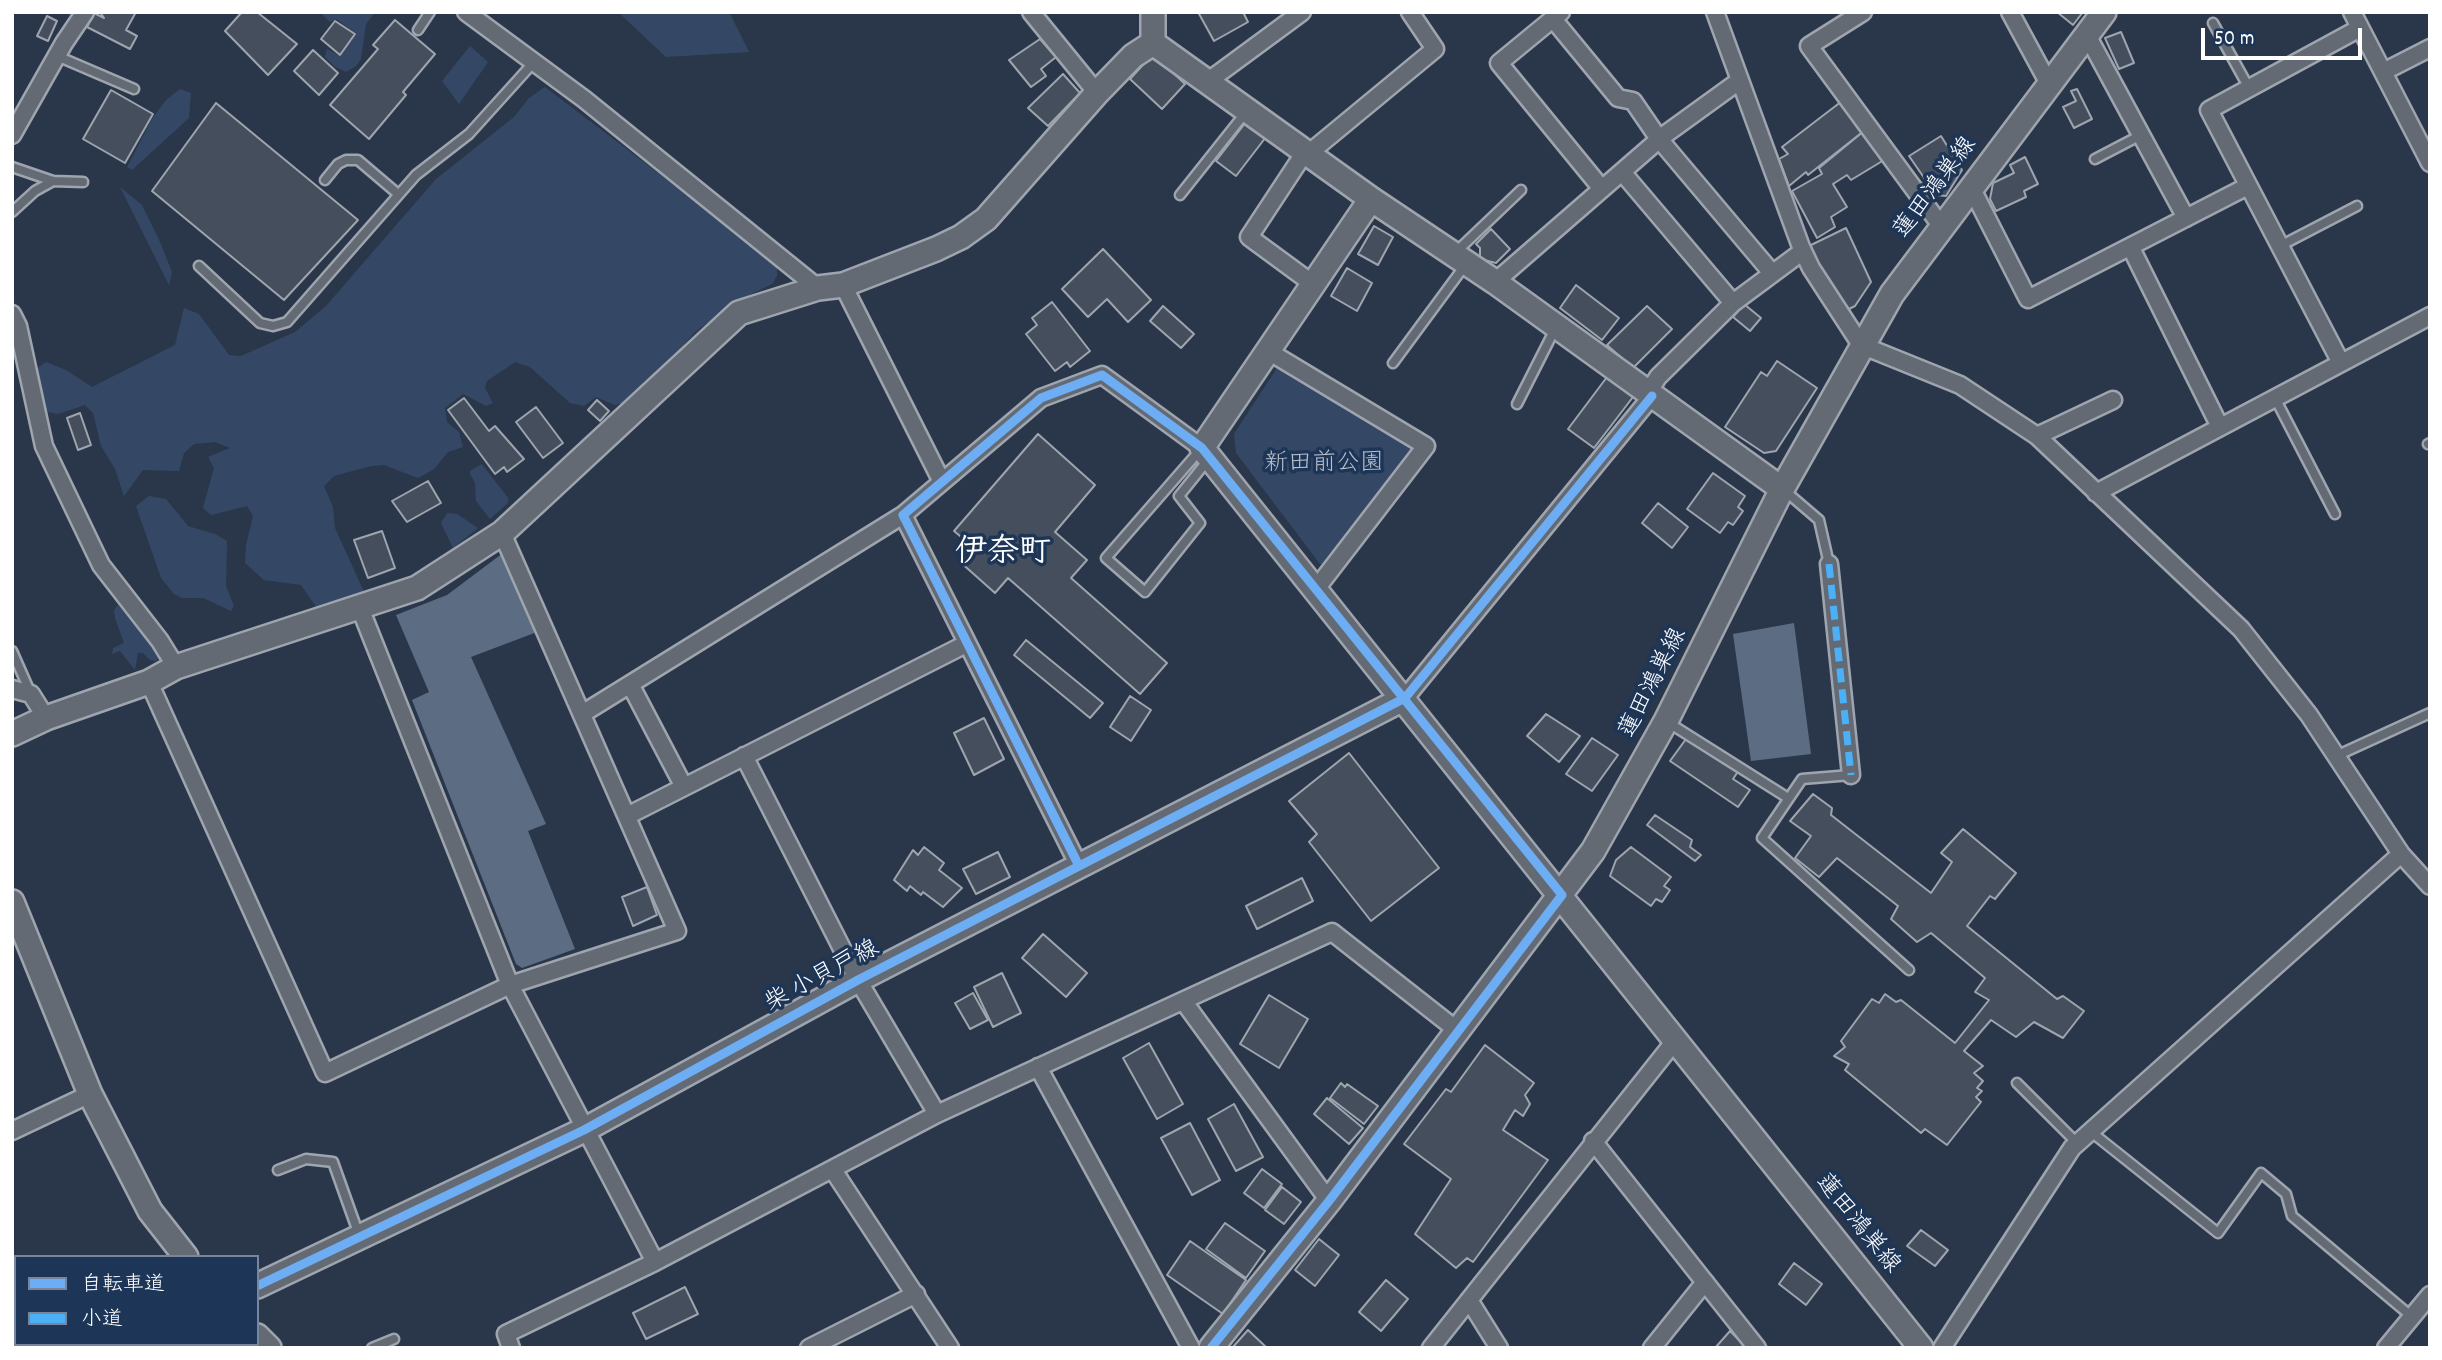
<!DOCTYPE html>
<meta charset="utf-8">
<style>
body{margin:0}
#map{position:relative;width:2442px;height:1360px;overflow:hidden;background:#2a374a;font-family:Dekko,"Klee One",sans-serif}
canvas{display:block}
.frame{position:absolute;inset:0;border:14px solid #fff;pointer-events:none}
.legend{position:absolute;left:14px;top:1255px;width:245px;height:91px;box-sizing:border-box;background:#1d3557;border:2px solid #77869a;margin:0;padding:9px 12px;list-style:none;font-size:21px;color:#fff}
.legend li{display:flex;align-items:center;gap:14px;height:35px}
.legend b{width:35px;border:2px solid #77869a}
.scale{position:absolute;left:2201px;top:28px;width:161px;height:32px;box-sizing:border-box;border:4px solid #fff;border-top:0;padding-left:9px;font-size:21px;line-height:24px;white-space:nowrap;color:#fff;-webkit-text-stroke:5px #1d3557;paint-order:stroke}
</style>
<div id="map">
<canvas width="2442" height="1360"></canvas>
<div class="frame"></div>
<ul class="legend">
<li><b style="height:9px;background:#6dadf4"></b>自転車道</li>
<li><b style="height:9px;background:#4cb0f7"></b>小道</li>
</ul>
<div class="scale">50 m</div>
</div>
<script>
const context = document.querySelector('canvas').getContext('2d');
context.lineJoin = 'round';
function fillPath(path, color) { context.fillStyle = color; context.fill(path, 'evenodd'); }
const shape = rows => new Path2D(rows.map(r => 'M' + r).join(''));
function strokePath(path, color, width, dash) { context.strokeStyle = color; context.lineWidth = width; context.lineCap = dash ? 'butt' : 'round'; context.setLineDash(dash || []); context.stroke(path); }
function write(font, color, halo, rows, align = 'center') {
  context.font = font + ' Dekko,"Klee One",sans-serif'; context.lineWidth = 7; context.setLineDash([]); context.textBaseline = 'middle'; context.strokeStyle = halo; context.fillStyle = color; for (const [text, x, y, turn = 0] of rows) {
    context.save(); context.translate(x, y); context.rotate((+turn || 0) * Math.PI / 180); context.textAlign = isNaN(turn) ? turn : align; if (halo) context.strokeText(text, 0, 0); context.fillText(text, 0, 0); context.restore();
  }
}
fillPath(shape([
 [320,12,375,12,366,24,361,59,356,66,346,72,335,67,325,57,327,49,340,56,356,33,336,19,330,22],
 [618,12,729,12,749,52,666,57],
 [470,46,488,62,459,104,442,81],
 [545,87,770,258,777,265,777,276,772,284,739,300,695,332,636,399,615,405,596,397,584,406,570,403,530,367,515,362,487,381,485,388,493,403,486,406,463,394,445,408,447,422,459,432,463,447,448,452,434,469,418,478,384,465,371,466,334,476,324,486,333,507,335,528,365,594,345,604,332,603,317,608,301,585,264,580,245,563,246,545,253,516,247,506,211,515,203,508,214,468,208,457,230,448,215,442,194,444,184,453,179,471,143,470,124,496,115,469,101,446,93,413,85,405,58,414,42,411,37,389,36,369,46,362,66,370,92,387,175,345,184,308,199,314,229,355,241,356,295,332,326,306,436,179,514,117,529,98],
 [180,89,191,93,189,118,132,170,127,167,152,119,166,100],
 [120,187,142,205,160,242,172,272,169,285],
 [1277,368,1285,368,1411,446,1413,453,1327,563,1320,564,1236,453,1234,434],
 [482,464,508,498,508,503,490,519,476,501,475,483,470,474,470,471],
 [149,496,166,499,188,526,215,534,227,541,226,586,234,606,231,611,203,598,182,598,174,594,161,578,136,506],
 [447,513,457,514,478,528,453,548,441,523],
 [118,605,156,647,160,657,156,661,150,660,143,653,138,653,135,670,120,651,112,654,113,648,124,643,115,618,114,610]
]), '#344865');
fillPath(shape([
 [503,553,537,632,471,657,546,824,528,831,575,949,522,968,516,964,412,700,429,692,396,615,447,595],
 [1794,623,1811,754,1751,761,1733,634]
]), '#5c6d83');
const building = shape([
 [100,12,136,12,126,30,137,36,130,49,87,27,94,13,104,18,100,12],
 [242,12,257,12,297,44,268,75,225,31,242,12],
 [1198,12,1243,12,1248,22,1214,41,1198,12],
 [2057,12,2083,12,2073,25,2057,12],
 [47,16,57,21,48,41,37,36,47,16],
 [395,20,435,54,403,92,406,95,369,139,330,105,378,49,373,45,395,20],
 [335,21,355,34,340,55,321,39,335,21],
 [2121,32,2134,63,2119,69,2105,38,2121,32],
 [1040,39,1056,57,1041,69,1046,76,1031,87,1009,60,1040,39],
 [313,50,338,73,319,95,294,71,313,50],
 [1153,54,1185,84,1162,109,1130,79,1153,54],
 [1063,74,1080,93,1048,126,1028,108,1063,74],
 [2077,89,2092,119,2074,128,2063,107,2076,101,2071,91,2077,89],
 [111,90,153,114,125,163,83,139,111,90],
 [1842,101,1865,130,1808,175,1806,172,1789,186,1779,159,1788,154,1782,147,1842,101],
 [216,103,358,220,284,300,152,191,216,103],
 [1246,122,1266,137,1236,176,1216,161,1246,122],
 [1864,131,1884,160,1851,180,1847,175,1833,184,1847,207,1831,217,1835,227,1817,238,1792,191,1822,174,1819,168,1864,131],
 [1941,136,1962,170,1946,196,1936,195,1909,156,1941,136],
 [2025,157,2038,184,2024,191,2026,197,1996,211,1990,199,1993,183,2014,173,2010,165,2025,157],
 [1374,226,1393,237,1378,265,1358,254,1374,226],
 [1846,228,1871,282,1855,306,1845,311,1834,287,1830,289,1809,246,1846,228],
 [1491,229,1510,249,1496,263,1480,259,1480,248,1476,244,1491,229],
 [1103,249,1151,300,1128,322,1107,299,1088,317,1062,289,1103,249],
 [1347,268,1372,283,1357,311,1331,296,1347,268],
 [1576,285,1619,318,1602,340,1560,308,1576,285],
 [1052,302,1090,351,1070,367,1067,362,1055,371,1026,334,1037,325,1032,318,1052,302],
 [1744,304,1761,318,1750,331,1733,317,1744,304],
 [1163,306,1194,334,1181,348,1150,321,1163,306],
 [1647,306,1672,329,1633,368,1607,345,1647,306],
 [1777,361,1817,388,1776,451,1764,453,1725,427,1761,372,1767,376,1777,361],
 [1607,377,1633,397,1594,448,1568,429,1607,377],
 [464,398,489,431,495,426,524,459,507,472,504,467,495,474,448,410,464,398],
 [597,400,609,411,600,421,588,410,597,400],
 [536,407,563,443,543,458,516,422,536,407],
 [80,413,91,445,78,450,67,418,80,413],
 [1038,434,1095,485,1055,532,1087,560,1071,578,1167,663,1140,694,1008,578,995,593,959,561,972,546,954,531,1038,434],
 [1713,473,1745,496,1738,507,1743,511,1733,525,1728,522,1720,533,1687,509,1713,473],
 [428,481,441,503,407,522,392,501,428,481],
 [1658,503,1688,527,1672,548,1642,523,1658,503],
 [382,531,395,568,368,578,354,540,382,531],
 [1026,640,1103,703,1090,718,1014,655,1026,640],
 [1130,696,1151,710,1131,741,1110,727,1130,696],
 [1546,714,1580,736,1559,762,1527,736,1546,714],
 [984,718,1004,759,974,775,954,733,984,718],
 [1592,738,1618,755,1592,791,1566,774,1592,738],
 [1686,739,1739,770,1733,779,1750,790,1738,807,1670,761,1686,739],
 [1349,753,1439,868,1371,921,1309,842,1317,834,1289,801,1349,753],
 [1813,794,1832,808,1831,815,1931,893,1952,862,1941,853,1963,829,2016,873,1995,899,1990,896,1967,926,2057,999,2063,996,2084,1011,2063,1038,2034,1022,2016,1037,1991,1020,1964,1051,1983,1066,1974,1073,1983,1081,1977,1088,1982,1091,1976,1097,1981,1102,1947,1145,1925,1129,1921,1133,1845,1070,1849,1064,1834,1056,1845,1047,1841,1041,1872,999,1879,1003,1885,994,1896,1002,1901,1000,1955,1043,1989,1000,1975,992,1985,978,1931,933,1917,942,1891,919,1898,906,1837,858,1819,877,1795,858,1811,836,1790,821,1813,794],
 [1655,815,1692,840,1690,847,1701,855,1695,861,1647,825,1655,815],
 [924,847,944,863,939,870,962,888,943,907,923,892,921,895,910,886,907,891,894,880,913,850,918,855,924,847],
 [1631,847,1671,877,1664,886,1670,890,1662,902,1656,899,1651,906,1610,876,1616,860,1631,847],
 [998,852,1010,877,976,894,963,869,998,852],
 [1302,878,1313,901,1257,929,1246,906,1302,878],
 [647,887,657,915,633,926,622,897,647,887],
 [1043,934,1087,973,1066,997,1022,958,1043,934],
 [1002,973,1021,1013,993,1027,974,987,1002,973],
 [973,993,988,1020,970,1029,955,1003,973,993],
 [1269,995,1308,1019,1279,1068,1240,1044,1269,995],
 [1149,1043,1183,1104,1157,1119,1123,1058,1149,1043],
 [1485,1045,1534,1083,1525,1095,1530,1104,1523,1116,1515,1110,1503,1130,1548,1160,1473,1262,1467,1258,1456,1268,1415,1234,1451,1179,1404,1144,1446,1089,1451,1092,1485,1045],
 [1341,1083,1345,1087,1347,1084,1378,1106,1364,1124,1330,1098,1341,1083],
 [1327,1098,1363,1128,1349,1144,1314,1114,1327,1098],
 [1234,1104,1263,1157,1236,1171,1208,1119,1234,1104],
 [1190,1123,1220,1180,1192,1195,1161,1138,1190,1123],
 [1262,1169,1282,1184,1264,1208,1244,1193,1262,1169],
 [1282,1187,1301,1202,1284,1224,1265,1210,1282,1187],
 [1225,1223,1265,1251,1246,1278,1206,1249,1225,1223],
 [1921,1230,1948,1250,1935,1266,1907,1246,1921,1230],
 [1319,1239,1339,1255,1315,1286,1295,1270,1319,1239],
 [1190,1241,1246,1280,1223,1314,1167,1275,1190,1241],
 [1794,1263,1822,1284,1806,1305,1779,1284,1794,1263],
 [1386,1280,1408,1299,1381,1331,1359,1312,1386,1280],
 [685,1287,698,1314,646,1339,633,1313,685,1287],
 [1248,1330,1267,1348,1232,1348,1248,1330],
 [1730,1331,1747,1348,1715,1348,1730,1331],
 [153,1344,193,1344,196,1348,156,1348,153,1344]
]);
fillPath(building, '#444e5c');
strokePath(building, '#9fa5ae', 2);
const lane = shape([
 [2213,23,2249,88],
 [418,30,430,12],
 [57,56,134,89],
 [2095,159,2141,135],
 [12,167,53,181,83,182],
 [325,180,338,164,346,160,358,160,398,194],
 [1180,195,1246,112],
 [12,212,35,191,53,181],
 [2280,246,2357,206],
 [1456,252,1521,190],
 [199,266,260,323,273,326,287,322,416,175,469,134,534,62],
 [1393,363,1466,264],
 [2275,398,2335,514],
 [1517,404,1555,329],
 [2428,444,2430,443],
 [1201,449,1106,558,1145,592,1200,523,1179,496,1208,460],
 [1784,490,1819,520,1829,564],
 [12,651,31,694],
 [1669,723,1788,798],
 [2336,756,2430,713],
 [1851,775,1802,779,1762,838,1909,970],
 [2017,1083,2077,1143],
 [2090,1131,2218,1233,2261,1173,2286,1194,2292,1216,2411,1316],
 [278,1170,306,1159,333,1162,359,1235],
 [372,1348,394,1339]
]);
const street = shape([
 [466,12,584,99,818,288],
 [1031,12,1097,93],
 [1561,12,1499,63,1602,189],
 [1715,12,1801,247,1811,268,1861,345,1960,385,2037,436,2241,629,2309,715,2401,854,2430,886],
 [1863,12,1809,46,1942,227],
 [2010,12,2049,84],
 [2352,12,2430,163],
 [1553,19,1618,98,1633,101,1659,139,1772,273],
 [2087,35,2186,218],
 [2383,72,2430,48],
 [1207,82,1302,12],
 [12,135,64,43,85,12],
 [1305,152,1249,237,1313,284],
 [1308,154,1435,49,1410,12],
 [1622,172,1733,303],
 [1971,187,2028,299,2248,186],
 [2131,248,2220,427],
 [1495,282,1663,136,1739,81],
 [843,285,941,480],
 [12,314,18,326,44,446,101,565,160,641,176,667],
 [1268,351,1426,446,1316,589],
 [2341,363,2209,110,2360,28],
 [1648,393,1658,377,1733,303,1803,251],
 [2037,436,2113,400],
 [2096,493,2430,316],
 [1829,564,1851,775],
 [360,608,510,985,655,1262],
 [149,682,325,1073,510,985,677,931,502,533],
 [630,684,684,787],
 [12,689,31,694,46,718],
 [1405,698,1652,396],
 [582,714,903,515],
 [744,756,858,980,937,1114],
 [627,816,966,644],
 [1079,866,903,515,1041,398,1102,375,1202,448],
 [1184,1002,1329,1201],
 [1038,1067,1191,1348],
 [12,1131,90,1094],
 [1593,1141,1757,1348],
 [833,1170,950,1348],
 [12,1289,16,1297],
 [1469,1300,1499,1348],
 [12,1322,16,1320],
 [47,1344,50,1348],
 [511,1348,506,1334,655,1262,937,1114,1332,932,1458,1031],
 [809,1348,916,1294],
 [1431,1348,1674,1042],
 [1652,1348,1705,1282],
 [1942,1348,2072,1148,2401,854],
 [2386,1348,2430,1295]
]);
const secondary = shape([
 [1153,43,1371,199,1495,282,1782,489],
 [1153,43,1153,12],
 [1371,199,1202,448,1921,1348],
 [12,734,46,718,149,682,176,667,417,588,502,533,739,313,818,288,843,285,936,249,961,237,986,219,1097,93,1133,56,1153,43],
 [12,902,90,1094,150,1211,186,1257],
 [257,1286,584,1130,858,980,1405,698],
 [257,1336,269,1348],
 [1211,1348,1329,1201,1593,851,1666,721,1782,489,1892,294,2104,12]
]);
strokePath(lane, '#9fa5ae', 13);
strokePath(street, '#9fa5ae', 21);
strokePath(secondary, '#9fa5ae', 28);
strokePath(lane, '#636a74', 8);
strokePath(street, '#636a74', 16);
strokePath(secondary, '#636a74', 23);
strokePath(shape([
 [1829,564,1851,775]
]), '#4cb0f7', 7, [14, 7]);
strokePath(shape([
 [1079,866,903,515,1041,398,1102,375,1202,448,1562,895,1329,1201,1211,1348],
 [257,1286,584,1130,858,980,1405,698,1652,396]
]), '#6dadf4', 9);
write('24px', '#fff', '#1d3557', [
 ["蓮田鴻巣線",1937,189,-53],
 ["蓮田鴻巣線",1655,684,-63],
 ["柴 小貝戸線",823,978,-28],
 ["蓮田鴻巣線",1856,1225,51]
]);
write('24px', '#b9c0ca', '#1d3557', [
 ["新田前公園",1324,466]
]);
write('bold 32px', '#fff', '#1d3557', [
 ["伊奈町",1003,556]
]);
</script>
